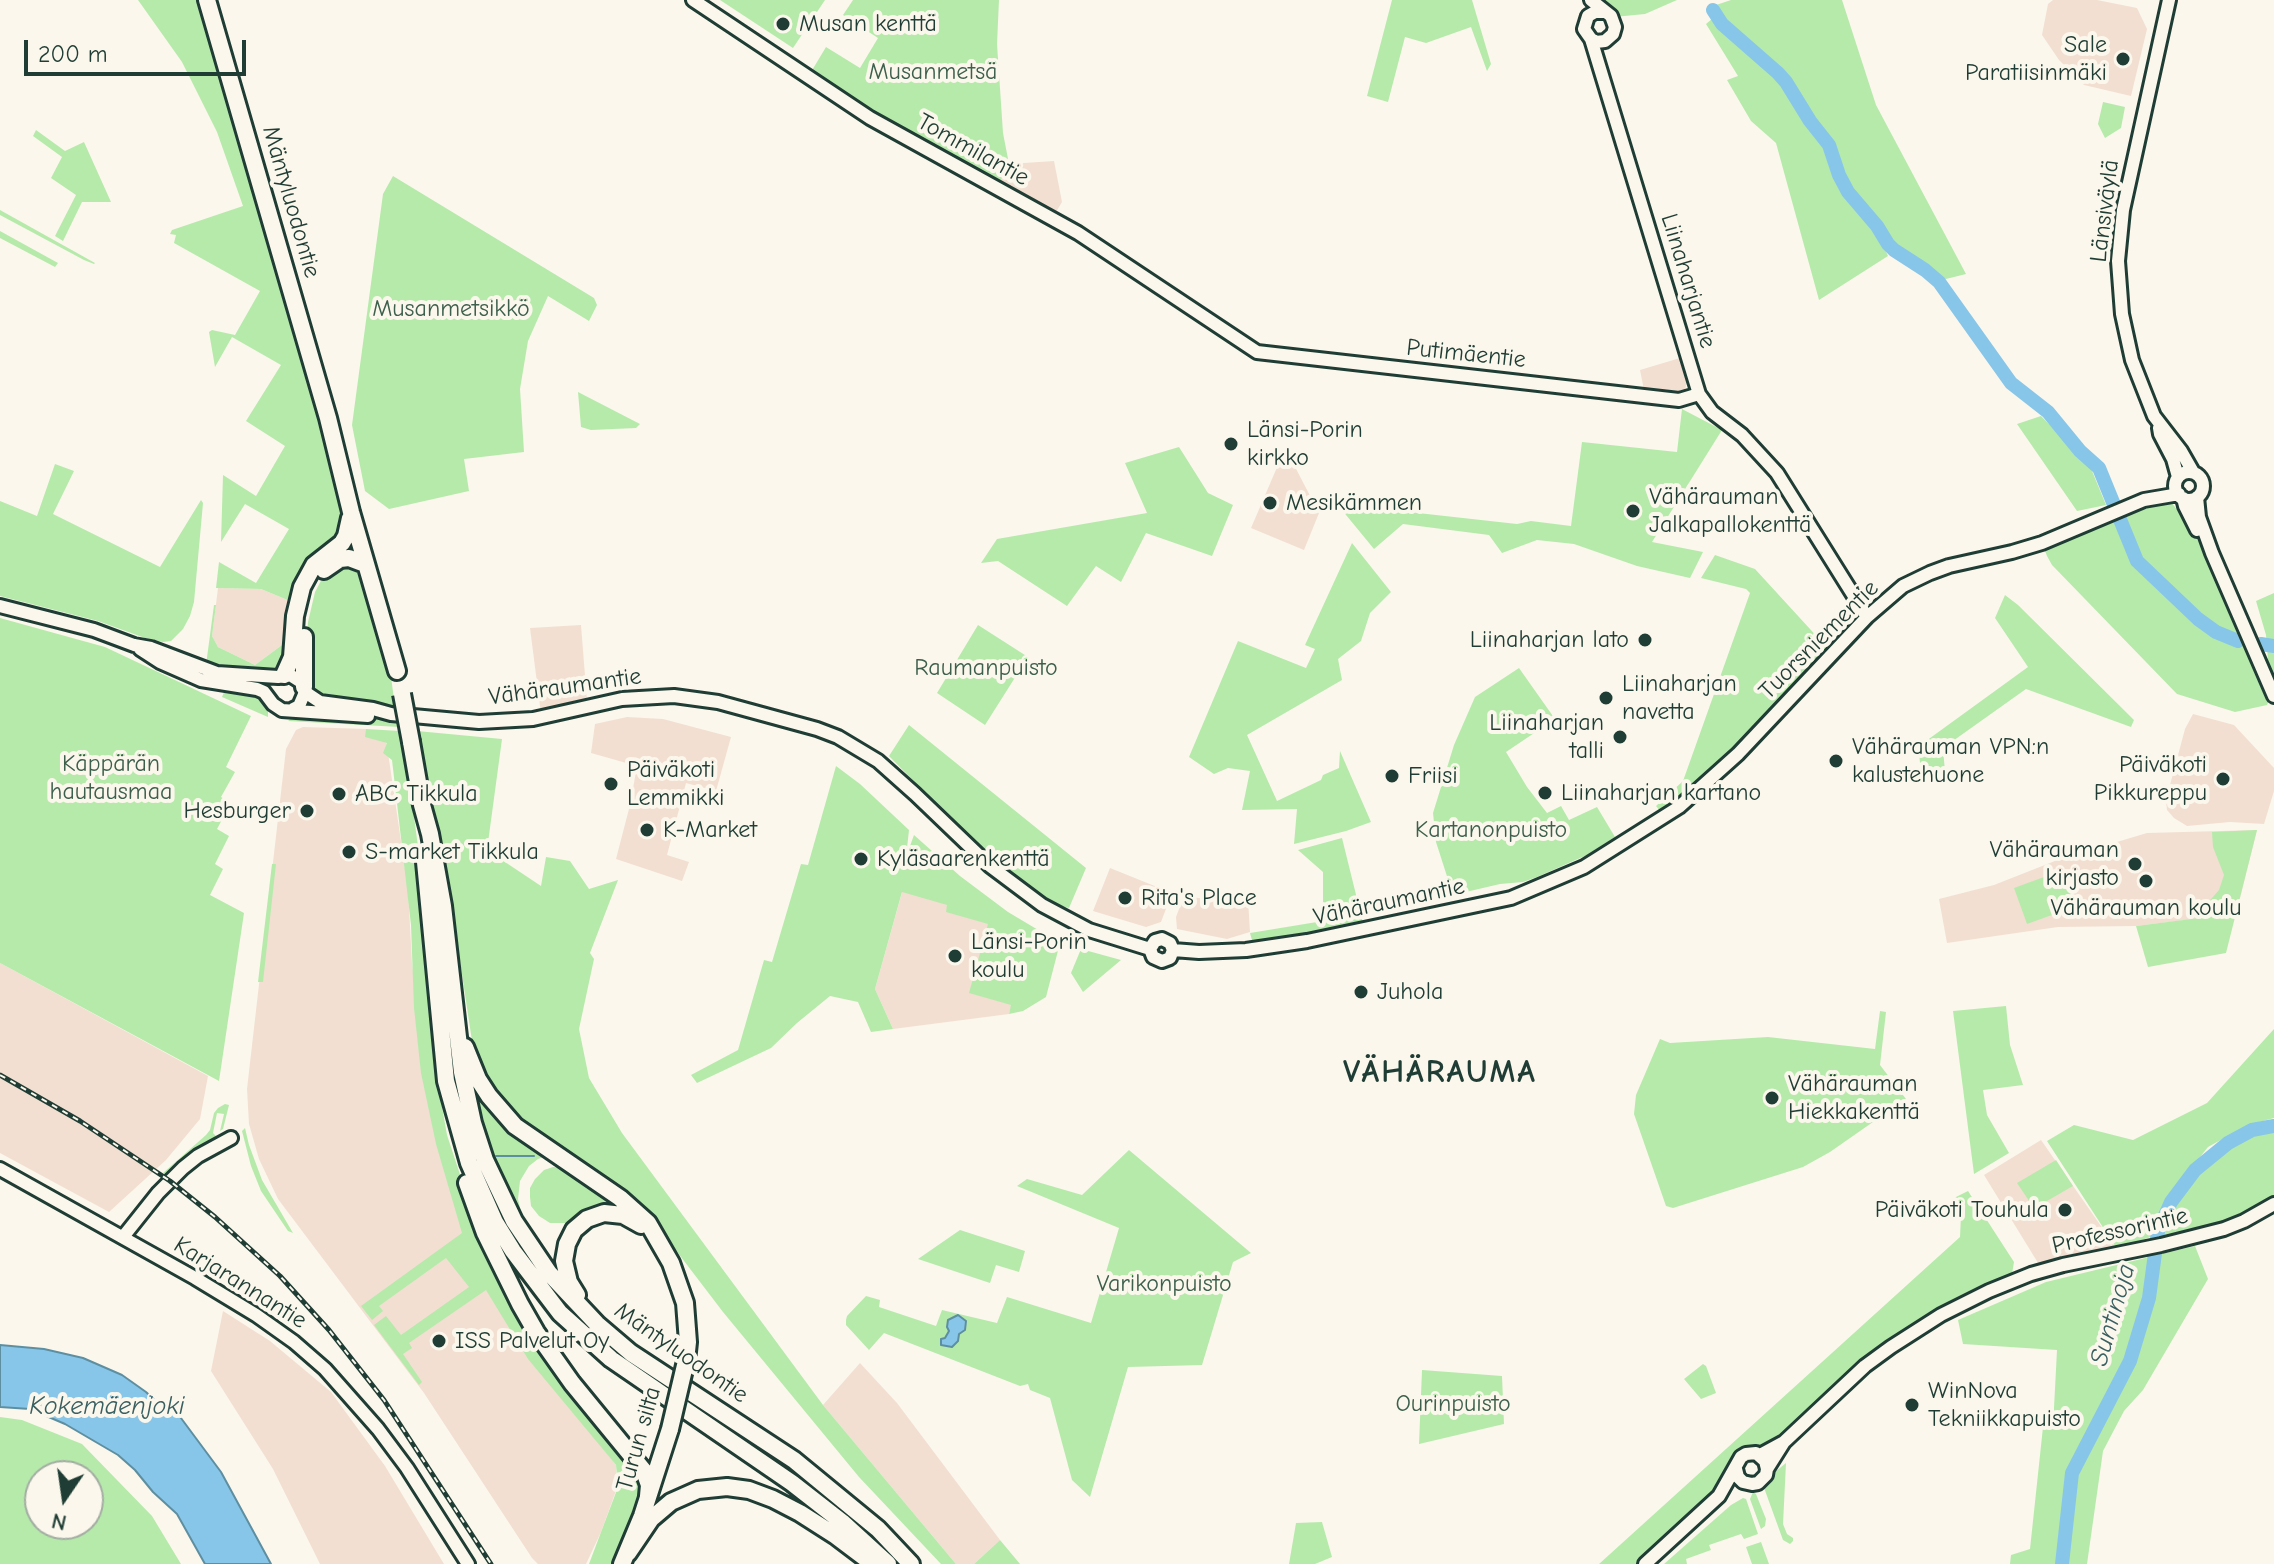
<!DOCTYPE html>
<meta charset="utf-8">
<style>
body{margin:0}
#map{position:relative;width:2274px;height:1564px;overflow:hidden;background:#fbf7ec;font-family:"Comic Neue",sans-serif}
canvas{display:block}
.north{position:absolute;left:24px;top:1460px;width:80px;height:80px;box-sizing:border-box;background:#fbf7ec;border:2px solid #a3ada2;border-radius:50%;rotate:193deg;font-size:22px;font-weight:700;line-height:32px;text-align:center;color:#1f3d34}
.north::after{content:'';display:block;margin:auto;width:28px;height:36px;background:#1f3d34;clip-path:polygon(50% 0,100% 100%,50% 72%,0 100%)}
.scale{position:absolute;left:24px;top:40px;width:222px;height:36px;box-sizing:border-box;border:4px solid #1f3d34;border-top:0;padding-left:10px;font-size:24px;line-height:28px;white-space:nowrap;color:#1f3d34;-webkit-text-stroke:6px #fbf7ec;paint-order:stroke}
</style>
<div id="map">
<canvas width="2274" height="1564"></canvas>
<div class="north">N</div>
<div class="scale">200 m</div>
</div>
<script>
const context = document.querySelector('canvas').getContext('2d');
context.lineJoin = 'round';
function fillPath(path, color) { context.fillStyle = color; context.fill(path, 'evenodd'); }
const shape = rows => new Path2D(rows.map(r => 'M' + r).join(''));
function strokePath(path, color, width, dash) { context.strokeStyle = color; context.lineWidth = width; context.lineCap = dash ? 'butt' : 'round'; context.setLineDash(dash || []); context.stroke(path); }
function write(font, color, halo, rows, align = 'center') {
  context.font = font + ' "Comic Neue",sans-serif'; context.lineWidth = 8; context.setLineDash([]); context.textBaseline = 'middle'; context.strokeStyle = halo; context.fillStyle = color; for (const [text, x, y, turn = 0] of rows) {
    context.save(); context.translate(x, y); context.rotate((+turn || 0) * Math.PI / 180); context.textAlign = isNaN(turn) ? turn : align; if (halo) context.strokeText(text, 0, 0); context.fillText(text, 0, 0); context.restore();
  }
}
fillPath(shape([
 [2053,0,2097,0,2137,8,2147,29,2131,96,2084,85,2059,60,2042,35,2048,4],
 [1054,161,1062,202,1056,212,1000,181,1009,164],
 [1680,358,1687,383,1684,392,1676,394,1644,390,1640,370],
 [1281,458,1293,463,1319,513,1304,550,1251,528],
 [218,588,261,589,290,601,282,645,255,665,218,647,212,636],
 [581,625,587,701,541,714,530,628],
 [2193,714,2234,725,2274,768,2274,791,2264,824,2230,822,2187,826,2174,818,2167,810,2166,800,2185,729],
 [627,717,663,719,731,737,716,791,686,783,667,855,689,862,682,881,616,859,630,805,637,766,591,753,595,724],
 [303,727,367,729,386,739,408,889,412,963,432,1114,542,1369,616,1465,617,1488,601,1532,586,1564,538,1564,532,1558,424,1393,278,1199,259,1159,249,1124,247,1089,286,749,296,730],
 [2257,830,2236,914,2136,926,2058,927,1947,943,1939,899,1994,885,2060,859,2147,833],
 [1110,868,1172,893,1161,922,1146,927,1093,911],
 [908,871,1032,935,1009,1014,893,1029,875,989],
 [1184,896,1213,900,1248,900,1250,932,1227,939,1177,929,1176,917],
 [0,963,208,1076,200,1119,166,1160,109,1212,0,1153],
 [2041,1140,2117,1249,2043,1271,1984,1175],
 [223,1311,270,1341,331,1392,385,1466,444,1564,320,1564,273,1469,211,1371],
 [860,1363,897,1403,1000,1540,974,1564,956,1564,823,1405]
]), '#f2dfd1');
fillPath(shape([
 [138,0,200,0,344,512,339,538,313,560,283,668,276,672,241,672,206,665,214,605,216,605,212,636,218,647,255,665,282,645,290,601,261,589,216,588,219,562,256,583,289,529,245,504,221,542,223,475,256,496,285,446,246,421,281,365,232,337,215,367,209,332,212,330,235,335,260,291,174,243,176,235,170,234,172,230,243,206,217,132,182,62],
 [720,0,825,0,793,48],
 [853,0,999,0,997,44,1003,133,1009,164,999,184,872,112,811,72,826,47,860,68,878,38,843,15],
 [1392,0,1472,0,1491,64,1487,71,1471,27,1426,43,1405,37,1388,102,1367,96],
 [1595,0,1677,0,1645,14,1614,17],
 [1731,0,1842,0,1876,105,1966,274,1942,280,1929,268,1897,249,1878,222,1849,188,1837,161,1833,146,1810,117,1785,77,1751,47,1719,13,1716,5],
 [1713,18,1720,27,1729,32,1784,84,1806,120,1826,148,1839,184,1846,196,1876,229,1888,256,1819,300,1776,143,1751,121,1727,80,1738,76,1706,24],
 [2103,102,2125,107,2121,128,2105,138,2098,124],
 [36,130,65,151,84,142,111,202,82,202,63,241,55,236,76,195,51,178,62,157,33,136],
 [393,176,594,298,597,305,589,321,548,296,528,341,520,389,524,452,464,459,469,491,389,509,365,491,352,425,383,194],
 [0,210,95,263,94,264,84,260,0,215],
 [0,231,58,263,55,267,0,238],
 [578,392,640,424,636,428,591,430,581,427],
 [1682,409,1722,430,1652,542,1703,552,1690,578,1637,566,1574,544,1537,540,1502,553,1489,535,1403,524,1374,549,1337,504,1517,524,1531,521,1571,526,1582,442,1677,452],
 [2041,416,2090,466,2106,505,2077,511,2017,424],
 [1179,447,1208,493,1233,505,1212,556,1146,533,1121,582,1096,566,1067,606,998,561,981,563,997,539,1147,513,1125,463],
 [55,464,74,471,53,514,160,567,201,500,203,503,194,602,190,616,183,629,171,641,163,642,145,638,98,621,0,596,0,501,37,516],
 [2155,502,2171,502,2191,527,2204,551,2270,698,2267,705,2235,712,2177,694,2052,565,2047,556,2042,543],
 [1352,543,1391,592,1370,613,1361,641,1338,659,1342,680,1247,735,1277,801,1321,780,1323,775,1339,768,1340,751,1371,822,1346,831,1294,844,1297,809,1242,810,1250,771,1228,768,1214,774,1189,757,1238,641,1306,668,1315,649,1305,645],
 [1715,555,1755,569,1821,641,1836,652,1665,817,1656,806,1683,781,1750,593,1746,589,1701,578],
 [340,564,360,569,390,669,395,707,325,699,314,694,311,688,306,652,308,622,315,592,323,577],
 [2274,593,2274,676,2268,660,2266,635,2256,601],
 [2005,595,2018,605,2134,720,2131,727,2026,689,1943,748,1945,772,1921,772,1918,744,1926,741,2028,667,1995,618],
 [0,618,105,647,251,716,226,767,235,772,221,797,231,803,217,829,229,836,215,864,223,869,210,895,244,913,219,1081,0,963],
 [978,625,1028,657,985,725,937,693],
 [1519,668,1555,719,1506,752,1527,787,1547,813,1561,806,1569,820,1597,807,1615,837,1587,855,1537,877,1523,882,1500,884,1453,895,1436,842,1433,813,1454,745,1475,697],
 [225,690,260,695,268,705,268,717,222,697],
 [300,716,398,720,400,727,288,721,293,717],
 [909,725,1086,868,1069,908,1052,903,1002,867,938,806,889,756],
 [366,729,400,731,404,742,419,854,438,1084,447,1135,477,1226,484,1243,639,1474,644,1486,613,1564,589,1564,618,1487,616,1465,528,1359,486,1290,409,1343,412,1348,403,1354,422,1382,419,1385,374,1325,386,1316,401,1335,469,1287,446,1258,379,1306,383,1311,372,1320,361,1306,462,1233,436,1144,421,1073,414,1008,411,925,392,760,383,753,387,743,365,737],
 [417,731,502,739,487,850,541,886,546,857,570,861,589,889,618,880,590,953,594,959,579,1029,589,1078,622,1133,823,1405,956,1564,941,1564,859,1477,723,1312,665,1236,630,1199,520,1121,491,1084,472,1041,445,861],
 [836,766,860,784,909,830,906,857,914,835,960,876,1008,912,1060,943,1046,997,1023,1011,1009,1014,1011,1005,969,993,988,924,946,912,947,905,902,892,875,989,893,1029,871,1032,858,1002,830,996,797,1023,771,1048,697,1083,691,1075,738,1050,764,960,772,962,801,864,808,865],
 [2257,830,2226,953,2148,967,2136,926,2207,917,2205,906,2219,890,2224,875,2213,847,2212,832],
 [1342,838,1363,923,1253,944,1250,933,1323,921,1323,872,1298,850],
 [272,864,276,864,263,982,258,982],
 [2063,870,2077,906,2027,924,2014,888],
 [1081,949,1121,960,1083,992,1071,973],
 [2006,1006,2010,1045,2023,1085,1983,1090,1987,1115,2009,1153,1974,1174,1953,1011],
 [1880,1011,1886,1012,1880,1065,1906,1099,1830,1152,1803,1167,1673,1208,1666,1206,1634,1114,1636,1095,1660,1039,1670,1043,1768,1037,1875,1049],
 [2274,1029,2274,1118,2248,1125,2208,1147,2170,1195,2153,1236,2117,1249,2047,1141,2074,1125,2133,1140,2207,1103],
 [465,1059,550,1155,538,1159,529,1166,520,1181,518,1199,521,1212,516,1211,501,1183,480,1129],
 [225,1104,229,1105,223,1129,220,1131,224,1114,217,1113,213,1133,216,1136,168,1176,163,1173,206,1135,210,1130,214,1113,218,1108],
 [2274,1126,2274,1204,2268,1209,2161,1245,2158,1231,2195,1170,2228,1143,2252,1130],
 [245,1128,249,1145,262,1180,293,1233,288,1231,261,1191,251,1166,242,1131],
 [1129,1150,1251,1253,1233,1262,1202,1365,1128,1367,1090,1497,1072,1480,1050,1398,1030,1390,1028,1384,1020,1386,884,1333,869,1350,846,1325,846,1320,847,1316,866,1296,880,1300,879,1307,936,1326,942,1310,997,1323,1007,1297,1091,1323,1119,1228,1017,1186,1027,1179,1082,1195],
 [947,1321,964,1330,959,1334,958,1341,953,1347,946,1345,941,1339,945,1338,949,1331],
 [2056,1160,2073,1186,2040,1205,2038,1214,2017,1183],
 [553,1167,566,1168,633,1212,599,1211,569,1223,550,1223,539,1216,531,1206,530,1197,530,1188,535,1179,544,1170],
 [1968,1191,2014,1262,2012,1274,1873,1360,1767,1450,1738,1448,1715,1500,1643,1564,1599,1564,1960,1237,1961,1215,1952,1199],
 [960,1230,1025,1251,1019,1272,996,1265,990,1283,918,1259],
 [2195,1246,2208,1279,2143,1390,2124,1411,2103,1451,2087,1564,2010,1564,2011,1555,2030,1549,2043,1427,2053,1427,2057,1350,1963,1344,1958,1320,2046,1282],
 [1703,1364,1706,1366,1716,1393,1701,1399,1684,1379],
 [1422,1370,1502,1376,1504,1424,1419,1444],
 [0,1417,22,1420,82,1444,152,1516,181,1564,0,1564],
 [40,1476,88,1476,88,1524,40,1524],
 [1786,1463,1783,1524,1787,1534,1793,1538,1793,1541,1790,1544,1783,1540,1763,1485,1765,1480],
 [1753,1492,1756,1494,1766,1519,1765,1526,1761,1529,1750,1499],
 [1743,1498,1746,1499,1758,1534,1744,1539,1741,1534,1709,1545,1711,1550,1686,1559,1687,1564,1664,1564,1731,1505],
 [1322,1522,1332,1557,1315,1564,1289,1564,1296,1523],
 [1000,1540,1020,1564,974,1564],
 [1761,1542,1769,1564,1752,1564,1746,1547]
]), '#b6eaab');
const water = shape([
 [958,1315,966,1321,965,1330,959,1334,958,1341,952,1347,941,1345,941,1339,945,1338,949,1331,947,1327,948,1320,958,1315],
 [0,1345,44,1349,83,1358,122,1375,146,1392,161,1406,175,1410,221,1472,271,1564,205,1564,177,1514,153,1492,135,1470,118,1455,65,1424,30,1409,0,1407,0,1345]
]);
fillPath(water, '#88c6e9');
strokePath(water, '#5e8fa1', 2);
strokePath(shape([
 [496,1156,534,1156]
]), '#5e8fa1', 2);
strokePath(shape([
 [1713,10,1722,24,1778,73,1786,82,1810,121,1829,145,1839,175,1848,192,1877,226,1888,244,1894,250,1925,270,1939,282,2011,383,2048,412,2080,451,2099,468,2137,561,2198,619,2216,632,2238,641],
 [2261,644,2274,646],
 [2062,1564,2072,1473,2130,1361,2149,1298,2158,1231,2171,1202,2195,1170,2228,1143,2252,1130,2274,1126]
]), '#88c6e9', 14);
const secondary = shape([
 [693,0,870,118,1078,233,1257,352,1679,400,1699,394],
 [2169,0,2123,210,2118,261,2122,314,2132,360,2154,416,2181,451,2193,472],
 [1604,12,1595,12,1588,16,1584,29,1591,39,1699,394,1712,412,1742,435,1777,473,1867,617],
 [1591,39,1596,42,1605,41,1613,34,1615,27,1611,16,1591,0],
 [2159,428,2160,434,2173,459,2178,477],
 '2175 486a14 14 0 1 1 28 0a14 14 0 1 1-28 0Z',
 [2197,497,2199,517,2212,553,2274,696],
 [2183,498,2185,506,2197,530],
 [0,606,94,630,134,645,151,648,217,673,278,677,290,675,301,682,305,692,299,706,293,709],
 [140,649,160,662,201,680,257,689,264,692,273,704,282,710,368,716],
 [305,692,320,702,373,709,391,714,479,722,533,719,622,699,674,696,718,702,817,729,838,737,878,761,915,794,990,866,1042,905,1089,930,1150,949],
 [1150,949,1153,957,1162,961,1170,958,1173,950],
 [1150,949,1155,941,1162,939,1170,943,1173,950],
 [1173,950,1199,952,1246,950,1307,941,1511,898,1584,867,1679,807,1738,754,1867,617,1903,586,1930,573,1949,566,2012,552,2042,543,2144,500,2179,494],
 [0,1169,195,1278,256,1315,294,1342,325,1369,378,1429,407,1468,468,1564],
 [123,1237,158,1193,183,1168,198,1156,231,1138],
 [1760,1455,1784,1442,1865,1366,1891,1347,1941,1315,1989,1291,2031,1274,2063,1265,2161,1245,2224,1229,2244,1221,2274,1204],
 [1736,1469,1738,1477,1743,1482,1752,1484,1758,1483,1766,1475,1767,1469,1784,1442],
 [1645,1564,1719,1496,1741,1457,1746,1454,1756,1453,1765,1461,1767,1469]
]);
const highway = shape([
 [207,0,328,418,351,512,397,671],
 [324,570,340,559,349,558,365,564],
 [284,675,292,657,295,616,302,587,314,565,342,543,346,536,350,518],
 [304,687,304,637],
 [411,742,422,805,430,834,443,906,462,1072,473,1123,485,1160,514,1221,549,1273,597,1324,631,1353,794,1460,878,1529,911,1564],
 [425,862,446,1081,469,1163,495,1222,513,1251,560,1313,611,1359,792,1483,842,1522,888,1564],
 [465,1047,478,1079,489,1096,515,1126,620,1198,648,1223,671,1263,685,1303,688,1342,686,1361],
 [467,1183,485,1233,520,1304,536,1332,572,1383,644,1471,649,1485,648,1496],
 [577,1295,569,1282,564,1261,567,1244,574,1230,587,1219,604,1213,623,1215,641,1225],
 [628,1553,651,1519,671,1502,698,1490,727,1487,749,1490,773,1499,800,1513,836,1536,873,1564],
 [622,1564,642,1516,670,1429]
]);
strokePath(secondary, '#1f3d34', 18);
strokePath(highway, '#1f3d34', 22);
strokePath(secondary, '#fbf7ec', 12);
strokePath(highway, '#fbf7ec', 16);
const rail = shape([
 [0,1075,80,1121,170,1181,215,1217,280,1276,329,1330,384,1400,491,1564]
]);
strokePath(rail, '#1f3d34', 5);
strokePath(rail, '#fbf7ec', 2, [6]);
const highwayBridge = shape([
 [402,694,411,742],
 [670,1429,686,1361]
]);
strokePath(highwayBridge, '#1f3d34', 22, []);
strokePath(highwayBridge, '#fbf7ec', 16);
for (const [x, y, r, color] of [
 [783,24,8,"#1f3d34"],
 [2123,59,8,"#1f3d34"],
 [1231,444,8,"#1f3d34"],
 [1270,503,8,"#1f3d34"],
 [1633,511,8,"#1f3d34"],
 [1645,640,8,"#1f3d34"],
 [1606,698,8,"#1f3d34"],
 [1620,737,8,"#1f3d34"],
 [1836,761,8,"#1f3d34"],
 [1392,776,8,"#1f3d34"],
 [2223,779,8,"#1f3d34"],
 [611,784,8,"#1f3d34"],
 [1545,793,8,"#1f3d34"],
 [339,794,8,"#1f3d34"],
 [307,811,8,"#1f3d34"],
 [647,830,8,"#1f3d34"],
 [349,852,8,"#1f3d34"],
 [861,859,8,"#1f3d34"],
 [2135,864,8,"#1f3d34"],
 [2146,881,8,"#1f3d34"],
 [1125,898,8,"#1f3d34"],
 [955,956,8,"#1f3d34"],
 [1361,992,8,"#1f3d34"],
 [1772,1098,8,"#1f3d34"],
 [2065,1210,8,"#1f3d34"],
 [439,1341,8,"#1f3d34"],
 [1912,1405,8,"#1f3d34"]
]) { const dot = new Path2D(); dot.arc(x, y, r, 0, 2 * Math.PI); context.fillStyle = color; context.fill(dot); strokePath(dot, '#fbf7ec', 3); }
write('24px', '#1f3d34', '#fbf7ec', [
 ["Musan kenttä",799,24],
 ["Sale",2107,45,"right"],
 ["Paratiisinmäki",2107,73,"right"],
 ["Länsi-Porin",1247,430],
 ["kirkko",1247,458],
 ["Vähärauman",1649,497],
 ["Jalkapallokenttä",1649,525],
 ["Mesikämmen",1286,503],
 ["Liinaharjan lato",1629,640,"right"],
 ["Liinaharjan",1622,684],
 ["navetta",1622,712],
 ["Liinaharjan",1604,723,"right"],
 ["talli",1604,751,"right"],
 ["Vähärauman VPN:n",1852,747],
 ["kalustehuone",1852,775],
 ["Päiväkoti",2207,765,"right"],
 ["Pikkureppu",2207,793,"right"],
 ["Päiväkoti",627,770],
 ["Lemmikki",627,798],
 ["Friisi",1408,776],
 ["Liinaharjan kartano",1561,793],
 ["ABC Tikkula",355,794],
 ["Hesburger",291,811,"right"],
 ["K-Market",663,830],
 ["Vähärauman",2119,850,"right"],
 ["kirjasto",2119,878,"right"],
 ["S-market Tikkula",365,852],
 ["Kyläsaarenkenttä",877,859],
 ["Rita's Place",1141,898],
 ["Vähärauman koulu",2146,908,"center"],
 ["Länsi-Porin",971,942],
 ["koulu",971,970],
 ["Juhola",1377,992],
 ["Vähärauman",1788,1084],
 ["Hiekkakenttä",1788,1112],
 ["Päiväkoti Touhula",2049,1210,"right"],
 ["ISS Palvelut Oy",455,1341],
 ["WinNova",1928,1391],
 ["Tekniikkapuisto",1928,1419]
], 'left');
write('24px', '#3d604c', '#fbf7ec', [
 ["Musanmetsä",933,72],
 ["Musanmetsikkö",451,309],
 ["Raumanpuisto",986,668],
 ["Käppärän",111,764],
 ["hautausmaa",111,792],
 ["Kartanonpuisto",1491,830],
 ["Varikonpuisto",1164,1284],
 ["Ourinpuisto",1453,1404]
]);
write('24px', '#1f3d34', '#fbf7ec', [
 ["Tommilantie",973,150,29],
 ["Mäntyluodontie",291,202,74],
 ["Länsiväylä",2105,211,-83],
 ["Liinaharjantie",1688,281,73],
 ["Putimäentie",1466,354,6],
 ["Tuorsniementie",1819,640,-45],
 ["Vähäraumantie",565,687,-8],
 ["Vähäraumantie",1389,902,-12],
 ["Professorintie",2120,1231,-13],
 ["Karjarannantie",240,1283,32],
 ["Mäntyluodontie",681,1353,35],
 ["Turun silta",639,1439,-74]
]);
write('italic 26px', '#395f61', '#fbf7ec', [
 ["Suntinoja",2113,1315,-74],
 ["Kokemäenjoki",107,1407]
]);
context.letterSpacing = '2px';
write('bold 32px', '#1f3d34', '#fbf7ec', [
 ["VÄHÄRAUMA",1440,1073]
]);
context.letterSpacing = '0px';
</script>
